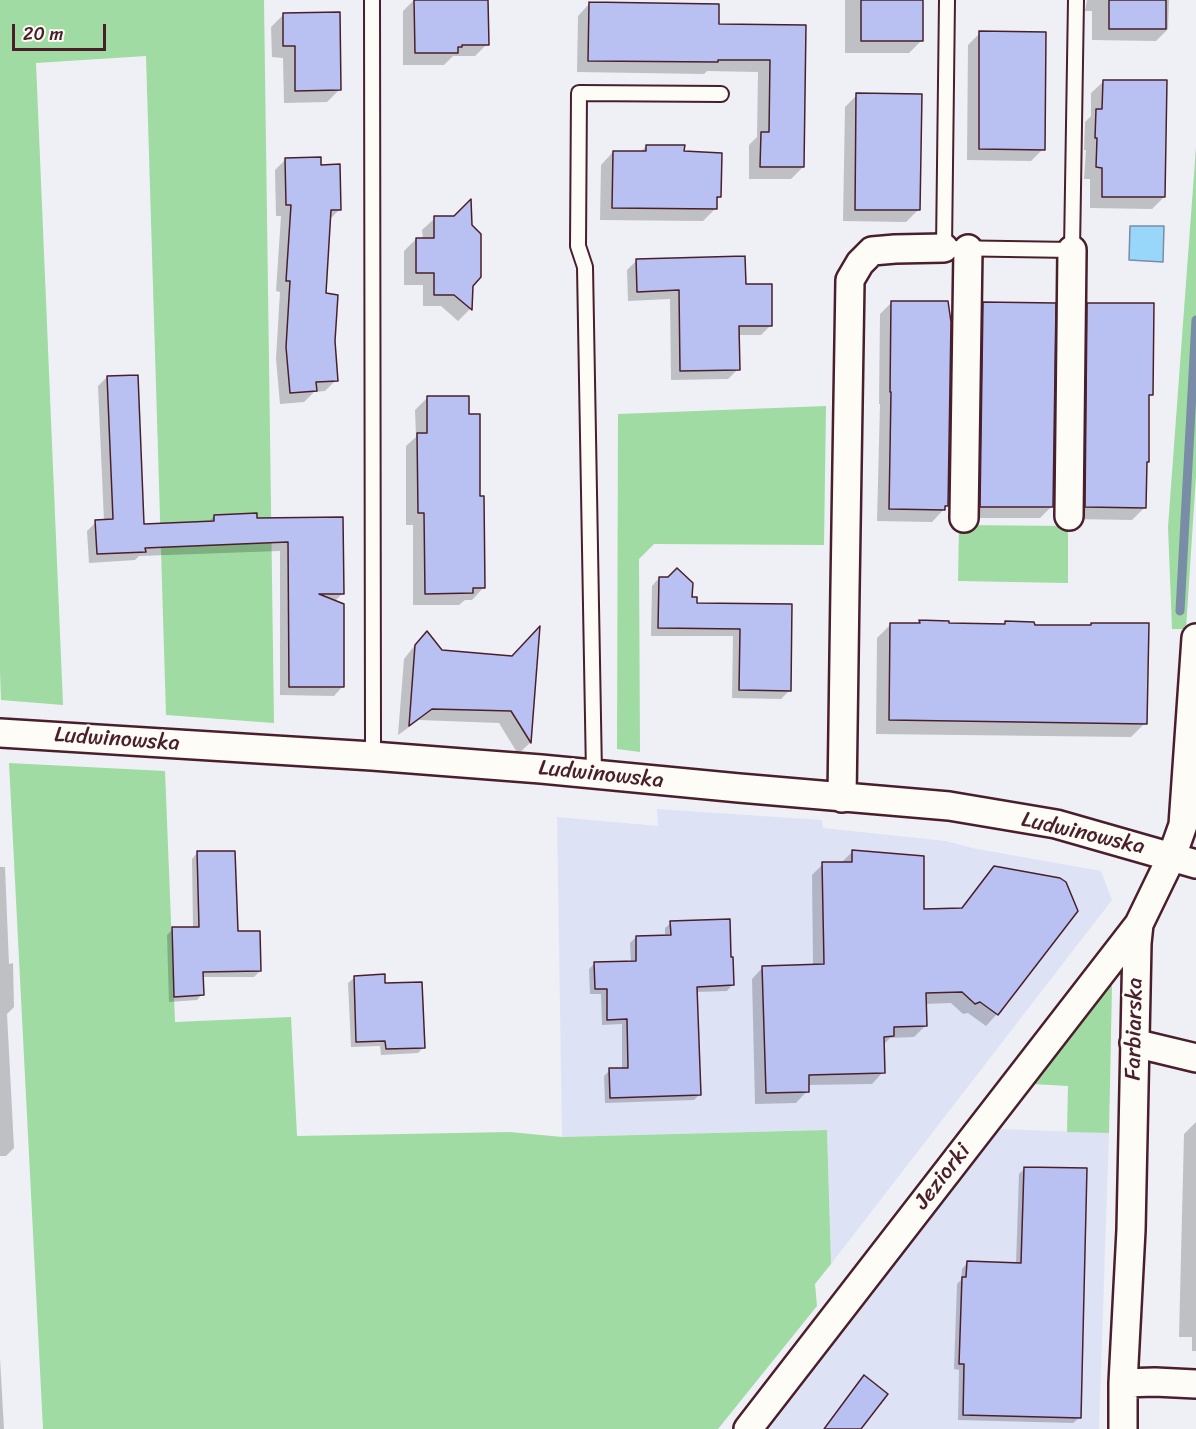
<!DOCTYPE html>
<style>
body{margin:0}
#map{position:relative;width:1196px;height:1429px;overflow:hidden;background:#eff0f6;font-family:Sriracha,sans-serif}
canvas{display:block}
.scale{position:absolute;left:12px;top:24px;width:94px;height:27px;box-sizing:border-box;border:3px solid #4a1f2b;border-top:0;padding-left:8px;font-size:18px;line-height:21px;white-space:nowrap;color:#4a1f2b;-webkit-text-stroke:4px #fdfcf7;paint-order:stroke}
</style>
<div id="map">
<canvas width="1196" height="1429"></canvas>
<div class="scale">20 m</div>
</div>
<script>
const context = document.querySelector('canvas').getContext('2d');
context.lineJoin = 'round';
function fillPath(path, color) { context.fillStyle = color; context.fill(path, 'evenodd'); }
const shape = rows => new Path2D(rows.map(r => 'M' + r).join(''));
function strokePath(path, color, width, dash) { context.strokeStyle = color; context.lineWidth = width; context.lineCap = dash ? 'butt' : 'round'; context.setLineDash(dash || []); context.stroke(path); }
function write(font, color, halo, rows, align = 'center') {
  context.font = font + ' Sriracha,sans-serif'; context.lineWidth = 4.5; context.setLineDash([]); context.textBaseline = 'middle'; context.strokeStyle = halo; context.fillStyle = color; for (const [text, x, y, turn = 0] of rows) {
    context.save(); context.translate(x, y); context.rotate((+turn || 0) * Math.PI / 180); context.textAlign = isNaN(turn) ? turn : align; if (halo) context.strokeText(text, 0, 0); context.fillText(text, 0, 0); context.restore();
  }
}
fillPath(shape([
 [657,809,822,820,823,828,946,841,972,848,1101,871,1112,900,831,1264,827,1130,562,1137,557,817,658,826],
 [1000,1129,1109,1133,1099,1429,769,1429]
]), '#dee2f5');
fillPath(shape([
 [0,0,264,0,274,723,166,715,146,56,36,63,63,705,1,700,0,671],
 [1196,147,1196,476,1186,629,1172,629,1168,527],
 [826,406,824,545,654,544,639,559,640,752,617,749,618,414],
 [959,525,1068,526,1068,583,958,581],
 [9,763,165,771,175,1022,291,1017,297,1136,510,1132,562,1137,827,1130,831,1264,815,1284,817,1306,718,1429,43,1429],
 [1105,985,1112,986,1109,1133,1067,1132,1068,1086,1032,1084]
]), '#9fdba2');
const water = shape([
 [1130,226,1164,226,1163,262,1129,260,1130,226]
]);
fillPath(water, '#98d7f9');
strokePath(water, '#798da7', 1.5);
fillPath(shape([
 [414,0,487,0,487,44,475,56,453,56,444,65,403,65,403,11],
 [845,0,921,0,921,41,909,53,845,53],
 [1087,0,1169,0,1168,29,1156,41,1092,40,1092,11,1085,11],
 [590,3,717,26,805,27,803,167,791,179,749,179,749,145,757,137,758,72,707,71,704,74,577,72,578,16],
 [283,15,339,90,327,102,284,103,283,58,272,57,271,27],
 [980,33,1043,149,1031,161,967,160,968,45],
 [1104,81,1164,197,1152,209,1090,208,1090,179,1084,179,1086,150,1084,150,1085,122,1091,116,1091,93],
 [857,95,918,210,906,222,843,221,845,107],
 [646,146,683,153,720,197,715,201,716,208,703,221,600,220,601,165,613,152,640,153],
 [286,159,319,166,340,209,329,220,324,295,333,341,336,380,325,391,314,392,304,402,280,404,276,359,280,292,276,291,281,216,276,216,275,170],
 [435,218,471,285,470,309,458,321,441,306,423,306,423,285,404,285,404,251,416,239,423,239,422,230],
 [637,260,744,285,771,325,761,335,738,335,738,369,728,379,671,380,670,299,628,301,627,270],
 [892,302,947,506,932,522,877,521,880,404,879,404,880,314],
 [984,303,1052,506,1040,518,968,518,971,316],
 [1088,304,1151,394,1147,398,1145,507,1132,520,1073,519,1076,316],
 [107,377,142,525,208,523,214,516,256,519,342,518,342,594,334,602,343,686,334,696,280,695,280,551,139,556,135,560,89,563,87,531,96,522,104,521,98,386],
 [427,398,468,415,478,498,484,587,472,600,465,600,459,605,413,605,413,525,406,525,406,446,416,437,415,410],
 [659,578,691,599,695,605,791,606,789,691,781,699,732,698,733,636,651,636,652,586],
 [920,622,947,624,1003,625,1006,623,1033,626,1088,627,1091,624,1145,723,1131,737,876,734,877,638,891,624,917,625],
 [538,630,530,743,518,754,499,723,419,720,398,735,404,659,415,645,442,652,512,657],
 [852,852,923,911,960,910,983,879,994,868,1076,911,997,1014,986,1026,968,1013,963,1014,951,1003,925,1004,925,1026,914,1037,890,1038,883,1045,883,1072,872,1084,807,1085,807,1091,796,1103,755,1104,752,979,763,967,813,966,812,875,823,864,841,863],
 [197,853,236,933,260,971,254,977,201,977,202,994,197,1000,169,1002,167,935,173,929,193,928,192,859],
 [0,867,5,867,9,964,13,963,14,1007,7,1014,14,1148,6,1156,0,1156],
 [671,923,732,985,727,991,696,992,700,1094,694,1100,605,1103,604,1076,610,1070,622,1070,622,1024,602,1025,601,994,590,994,589,969,595,963,631,963,630,943,636,937,665,936,665,928],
 [354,978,384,984,424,1047,418,1053,381,1055,380,1046,351,1047,348,983],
 [1196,1122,1196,1351,1192,1351,1192,1337,1179,1337,1184,1134],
 [1025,1168,1079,1418,1073,1423,958,1420,959,1370,954,1369,957,1284,961,1280,962,1269,967,1263,1016,1264,1019,1174],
 [0,1358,4,1429,0,1429]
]), '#0003');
strokePath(shape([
 [1180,611,1196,320]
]), '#798da7', 9);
const building = shape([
 [414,0,488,0,489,45,462,45,462,47,458,47,458,53,415,53,414,0],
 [861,0,923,0,923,41,861,41,861,0],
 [1109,0,1166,0,1166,29,1109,29,1109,0],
 [589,2,719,4,719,24,806,25,804,167,760,167,761,132,769,132,770,60,718,60,718,62,588,61,589,2],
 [340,12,341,90,295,91,295,46,283,46,283,13,340,12],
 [979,31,1046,32,1045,150,979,149,979,31],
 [1103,80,1167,80,1165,197,1102,197,1102,168,1096,167,1097,138,1095,138,1096,109,1102,109,1103,80],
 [856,93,922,94,920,210,855,210,856,93],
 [646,145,685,145,684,151,722,153,721,197,717,197,717,209,612,208,613,151,646,151,646,145],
 [321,157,321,165,340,164,341,210,331,210,326,293,338,295,335,341,338,381,316,382,317,391,290,393,286,347,290,281,286,281,291,205,286,205,285,158,321,157],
 [471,199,472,225,481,234,481,277,473,286,472,310,454,295,434,295,434,273,416,273,416,238,434,238,434,216,454,216,471,199],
 [745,256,746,284,772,284,772,326,739,326,740,370,680,371,679,290,637,292,636,259,745,256],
 [891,301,948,301,951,322,948,506,945,506,945,510,889,509,891,392,890,392,891,301],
 [983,302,1056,303,1053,507,980,507,983,302],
 [1087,303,1154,303,1153,395,1149,395,1149,462,1147,462,1146,508,1085,507,1087,303],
 [138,375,144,524,214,521,214,515,257,513,257,518,343,517,344,594,319,594,344,604,344,687,289,687,288,542,145,548,146,552,97,554,95,520,113,519,107,376,138,375],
 [427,396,469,396,469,414,480,414,480,496,484,496,485,588,473,588,473,593,425,594,424,513,418,513,417,433,427,433,427,396],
 [677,568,693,583,692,597,697,597,697,603,792,604,791,691,739,690,740,629,658,628,659,577,668,577,677,568],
 [919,620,949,621,949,623,1005,624,1005,621,1034,622,1035,625,1091,625,1091,623,1149,623,1147,724,889,720,890,623,920,623,919,620],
 [540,626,531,743,511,711,432,709,409,726,415,645,427,631,442,650,512,656,540,626],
 [852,850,924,856,924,909,962,908,994,866,1060,878,1066,882,1078,911,998,1015,980,1002,975,1004,962,992,926,993,927,1026,894,1027,894,1036,884,1037,885,1073,809,1075,809,1092,766,1093,762,966,824,964,822,862,852,862,852,850],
 [197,851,235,851,238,931,260,931,261,971,203,972,204,995,174,997,172,927,199,927,197,851],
 [730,919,731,957,733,957,734,985,697,987,701,1095,610,1098,609,1068,628,1068,627,1019,607,1020,607,989,595,989,594,962,636,961,636,936,671,935,670,921,730,919],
 [385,974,385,983,422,982,425,1048,386,1049,385,1041,356,1042,354,976,385,974],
 [1024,1167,1087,1168,1081,1418,963,1415,964,1364,959,1364,962,1277,966,1277,967,1261,1021,1263,1024,1167],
 [864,1375,888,1394,861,1429,824,1429,864,1375]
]);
fillPath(building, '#b8c1f2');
strokePath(building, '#4a1f2b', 1.5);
const service = shape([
 [372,0,373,741,372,756],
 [947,0,944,248,1072,250,1076,0],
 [594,774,585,267,578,246,579,93,721,94]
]);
const minor = shape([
 [1069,516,1072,250],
 [964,518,968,249],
 [0,733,372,756,541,769,739,788,949,806,1056,824,1196,864],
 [842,798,845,588,850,280,860,263,872,251,895,249,944,248],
 [1134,1043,1196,1058],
 [1123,1383,1155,1382,1196,1384],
 [748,1429,1139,924],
 [1123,1429,1123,1383,1131,1230,1137,943,1139,924,1172,856,1183,825,1196,638]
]);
strokePath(service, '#4a1f2b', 18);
strokePath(minor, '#4a1f2b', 32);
strokePath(service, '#fdfcf7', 14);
strokePath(minor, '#fdfcf7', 27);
write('22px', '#4a1f2b', '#fdfcf7', [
 ["Ludwinowska",117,740,4],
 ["Ludwinowska",601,775,6],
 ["Ludwinowska",1083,834,13],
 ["Farbiarska",1135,1029,-89],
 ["Jeziorki",943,1177,-52]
]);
</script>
